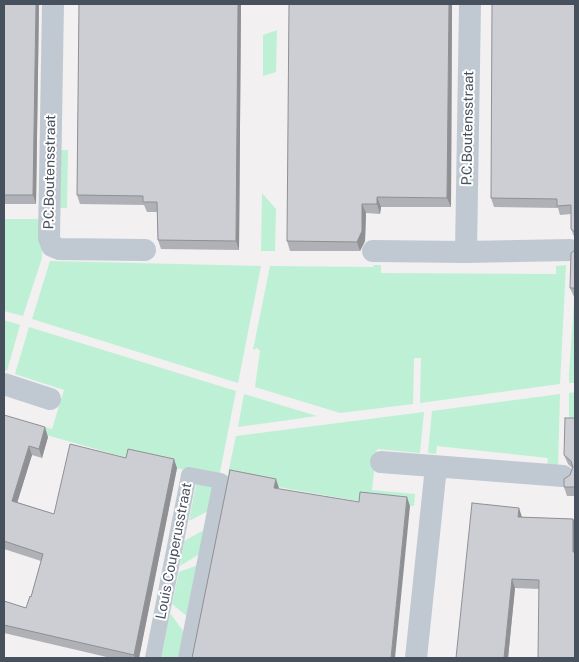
<!DOCTYPE html>
<style>
body{margin:0}
#map{position:relative;width:579px;height:662px;overflow:hidden;background:#f2f0f0;font-family:"Public Sans",sans-serif}
canvas{display:block}
.frame{position:absolute;inset:0;border:5px solid #47515e;pointer-events:none}
</style>
<div id="map">
<canvas width="579" height="662"></canvas>
<div class="frame"></div>
</div>
<script>
const context = document.querySelector('canvas').getContext('2d');
context.lineJoin = 'round';
function fillPath(path, color) { context.fillStyle = color; context.fill(path, 'evenodd'); }
const shape = rows => new Path2D(rows.map(r => 'M' + r).join(''));
function strokePath(path, color, width, dash) { context.strokeStyle = color; context.lineWidth = width; context.lineCap = dash ? 'butt' : 'round'; context.setLineDash(dash || []); context.stroke(path); }
function write(font, color, halo, rows, align = 'center') {
  context.font = font + ' "Public Sans",sans-serif'; context.lineWidth = 4; context.setLineDash([]); context.textBaseline = 'middle'; context.strokeStyle = halo; context.fillStyle = color; for (const [text, x, y, turn = 0] of rows) {
    context.save(); context.translate(x, y); context.rotate((+turn || 0) * Math.PI / 180); context.textAlign = isNaN(turn) ? turn : align; if (halo) context.strokeText(text, 0, 0); context.fillText(text, 0, 0); context.restore();
  }
}
fillPath(shape([
 [277,30,276,72,263,76,263,35],
 [58,150,68,150,67,208,57,208],
 [262,193,276,209,275,251,261,251],
 [4,219,42,219,42,258,23,316,4,311],
 [50,261,261,266,238,383,32,319],
 [374,265,381,265,381,273,556,274,556,266,566,265,560,384,420,403,421,358,414,358,413,404,340,413,255,387,260,351,257,348,253,350,270,266,373,267],
 [574,302,575,383,569,383,569,374],
 [4,320,20,325,7,371,4,370],
 [29,327,236,391,219,477,131,459,4,423,4,415,52,429,64,390,15,374],
 [575,392,575,422,569,422,569,393],
 [244,394,317,416,238,427],
 [560,394,558,466,547,466,548,458,437,446,436,454,428,453,432,411],
 [424,412,420,453,377,449,374,471,372,490,415,494,414,506,363,502,227,478,236,436],
 [197,480,217,484,212,509,191,520,189,520],
 [206,529,203,552,180,566,184,541],
 [198,565,188,617,172,604,179,572],
 [170,613,186,635,182,658,161,658]
]), '#bef0d5');
strokePath(shape([
 [153,658,189,475,221,481,186,658]
]), '#c0c9d2', 16);
strokePath(shape([
 [53,4,49,238,52,246,59,249,145,250],
 [373,251,466,252,470,4],
 [466,252,570,250],
 [4,384,50,399],
 [381,462,563,476],
 [416,658,436,467]
]), '#c0c9d2', 22);
fillPath(shape([
 [4,4,39,4,36,204,4,204],
 [79,4,241,4,239,250,161,249,158,240,157,212,147,212,144,205,80,204,77,195],
 [452,4,451,207,381,207,380,214,366,213,365,241,360,251,290,251,287,241],
 [575,4,575,239,571,229,571,214,560,215,558,208,494,207,491,198],
 [575,250,575,297,574,297,570,288],
 [4,415,48,437,42,458,32,455,17,502,54,514,126,458,177,468,139,658,111,658,4,633,4,601,26,608,31,597,41,561,4,549],
 [575,418,575,496,567,496,564,487,570,475,572,468,568,464,564,455],
 [522,517,573,519,575,524,575,658,539,589,515,588,508,658,456,658]
]), '#afb1b6');
fillPath(shape([
 [36,4,39,4,36,204,33,195],
 [238,4,241,4,239,250,236,241],
 [449,4,452,4,451,207,447,198],
 [377,197,381,207,380,214,377,204],
 [362,204,366,213,365,241,360,251,357,242],
 [45,427,48,437,42,458,39,449],
 [29,446,32,455,15,510,12,501],
 [174,459,177,468,139,658,135,658,134,655],
 [276,479,279,488,274,488],
 [407,497,410,506,395,658,391,658],
 [519,508,522,517,518,517],
 [573,519,575,524,575,558,573,552],
 [512,579,515,588,508,658,504,658]
]), '#8f9094');
const building = shape([
 [4,4,36,4,33,195,4,195,4,4],
 [79,4,238,4,236,241,158,240,157,202,143,202,143,196,77,195,79,4],
 [289,4,449,4,447,198,377,197,377,204,362,204,362,231,357,242,287,241,289,4],
 [492,4,575,4,575,232,571,229,571,205,557,206,557,199,491,198,492,4],
 [575,250,575,288,570,288,571,253,575,250],
 [4,415,45,427,39,449,29,446,12,501,54,514,70,444,126,458,128,449,174,459,134,655,4,625,4,601,26,608,30,596,31,597,43,554,4,541,4,415],
 [565,418,575,418,575,487,564,487,564,479,570,475,573,467,571,461,564,455,565,418],
 [230,470,276,479,274,488,359,502,360,492,407,497,391,658,192,658,230,470],
 [472,503,519,508,518,517,573,519,573,552,575,552,575,658,538,658,539,580,512,579,504,658,456,658,472,503]
]);
fillPath(building, '#ccced4');
strokePath(building, '#8f9094', 1);
write('14px', '#47515e', '#fff', [
 ["P.C.Boutensstraat",468,128,-89],
 ["P.C.Boutensstraat",50,172,-89],
 ["Louis Couperusstraat",174,551,-79]
]);
</script>
